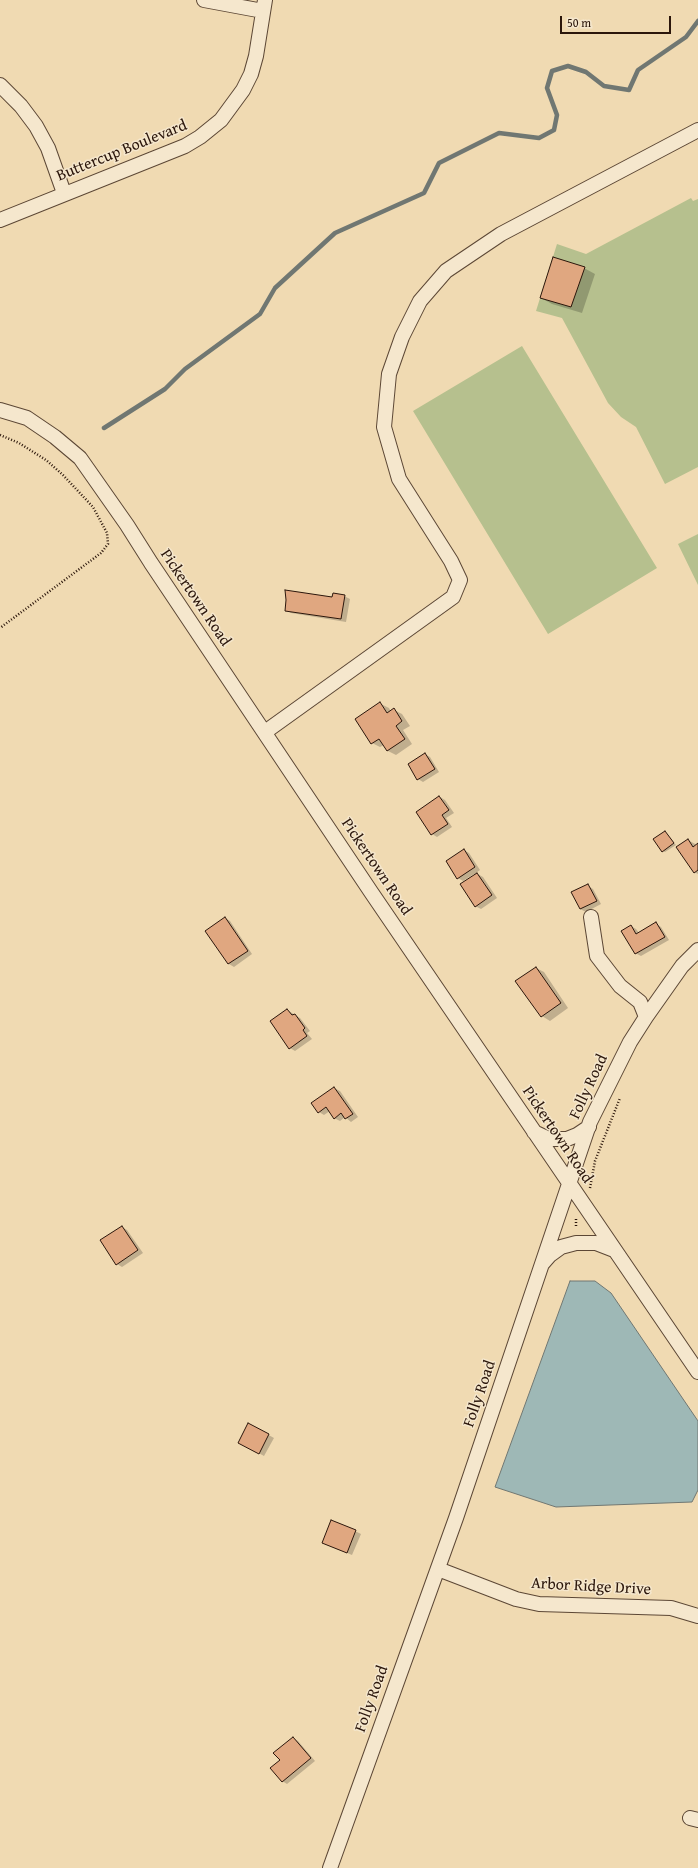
<!DOCTYPE html>
<style>
body{margin:0}
#map{position:relative;width:698px;height:1868px;overflow:hidden;background:#f0dab2;font-family:"Gentium Book Plus",serif}
canvas{display:block}
.scale{position:absolute;left:560px;top:16px;width:111px;height:18px;box-sizing:border-box;border:2px solid #2b160b;border-top:0;padding-left:5px;font-size:12px;line-height:14px;white-space:nowrap;color:#2b160b;-webkit-text-stroke:3px #f5e7cd;paint-order:stroke}
</style>
<div id="map">
<canvas width="698" height="1868"></canvas>
<div class="scale">50 m</div>
</div>
<script>
const context = document.querySelector('canvas').getContext('2d');
context.lineJoin = 'round';
function fillPath(path, color) { context.fillStyle = color; context.fill(path, 'evenodd'); }
const shape = rows => new Path2D(rows.map(r => 'M' + r).join(''));
function strokePath(path, color, width, dash) { context.strokeStyle = color; context.lineWidth = width; context.lineCap = dash ? 'butt' : 'round'; context.setLineDash(dash || []); context.stroke(path); }
function write(font, color, halo, rows, align = 'center') {
  context.font = font + ' "Gentium Book Plus",serif'; context.lineWidth = 3; context.setLineDash([]); context.textBaseline = 'middle'; context.strokeStyle = halo; context.fillStyle = color; for (const [text, x, y, turn = 0] of rows) {
    context.save(); context.translate(x, y); context.rotate((+turn || 0) * Math.PI / 180); context.textAlign = isNaN(turn) ? turn : align; if (halo) context.strokeText(text, 0, 0); context.fillText(text, 0, 0); context.restore();
  }
}
fillPath(shape([
 [691,198,693,201,698,199,698,467,665,484,636,427,621,417,608,403,562,318,536,311,557,244,586,254],
 [522,346,657,568,548,634,413,411],
 [698,534,698,585,678,544]
]), '#b6c08e');
const water = shape([
 [570,1281,595,1281,611,1293,698,1421,698,1490,692,1502,556,1507,495,1487,570,1281]
]);
fillPath(water, '#9eb8b6');
strokePath(water, '#707772', 1);
fillPath(shape([
 [584,268,595,274,582,313,552,304,541,298],
 [344,596,350,599,346,622,291,613,286,610],
 [381,704,389,708,391,712,394,710,402,714,410,726,403,730,412,744,396,755,388,751,384,745,380,747,372,743],
 [425,754,430,757,439,772,423,782,418,779],
 [440,797,445,800,454,813,446,818,452,827,437,837,432,834],
 [665,832,676,845,665,852,663,851],
 [688,840,697,845,698,844,698,874,694,872],
 [464,850,469,853,480,870,476,873,483,877,497,898,481,909,475,906,474,874,463,881,458,878],
 [588,886,593,889,601,904,586,912,580,909],
 [225,918,230,921,252,954,234,967,229,964],
 [656,924,661,927,669,940,641,956,635,953,631,926,636,929,639,933],
 [536,968,544,972,568,1008,550,1021,542,1016],
 [287,1010,300,1018,310,1031,307,1033,312,1039,295,1051,290,1048,271,1022],
 [334,1088,340,1091,358,1117,351,1122,345,1117,340,1121,334,1118,330,1111,324,1115,319,1112],
 [122,1227,127,1230,143,1253,122,1267,117,1264,101,1241],
 [249,1424,274,1438,264,1456,244,1445],
 [355,1531,361,1534,352,1555,323,1543],
 [293,1738,298,1741,315,1761,287,1784,282,1781,281,1760]
]), '#0003');
strokePath(shape([
 [104,428,165,389,185,369,260,314,275,288,335,233,424,193,439,163,499,133,539,138,554,130,557,115,547,88,552,71,568,66,586,72,604,86,629,90,638,70,686,37,698,21]
]), '#707772', 4.5);
const building = shape([
 [553,257,585,267,571,307,540,298,553,257],
 [285,590,332,597,333,593,345,595,341,619,285,611,286,600,285,590],
 [380,702,387,713,394,708,402,721,396,726,405,739,387,751,379,739,371,744,355,719,380,702],
 [425,753,435,769,417,780,408,764,425,753],
 [439,796,449,810,442,815,448,824,431,835,416,812,439,796],
 [665,831,674,843,662,852,653,839,665,831],
 [688,839,693,847,698,843,698,870,694,873,676,847,688,839],
 [464,849,475,867,457,879,446,861,464,849],
 [477,873,492,895,475,907,460,884,477,873],
 [588,884,597,901,580,909,571,892,588,884],
 [225,917,248,951,228,964,205,931,225,917],
 [656,922,665,937,635,954,621,931,631,925,636,934,656,922],
 [536,967,561,1003,541,1017,515,981,536,967],
 [287,1009,292,1015,295,1014,305,1028,303,1030,307,1036,289,1049,270,1021,287,1009],
 [334,1087,353,1114,345,1119,341,1113,334,1119,326,1107,318,1113,311,1103,334,1087],
 [122,1226,138,1250,116,1265,100,1240,122,1226],
 [248,1423,269,1434,259,1454,238,1443,248,1423],
 [331,1520,356,1530,347,1553,322,1543,331,1520],
 [293,1737,311,1758,282,1782,270,1768,280,1760,273,1753,293,1737]
]);
fillPath(building, '#e0a780');
strokePath(building, '#2b160b', 1);
const minor = shape([
 [204,0,263,11],
 [0,85,21,106,36,126,48,148,64,193],
 [0,220,185,146,200,137,221,120,243,90,251,74,256,56,265,0],
 [0,410,27,418,55,437,80,458,127,525,151,563,371,892,698,1372],
 [265,732,453,597,460,580,451,561,399,479,384,427,389,374,402,337,420,301,446,271,501,234,698,130],
 [591,917,597,956,620,986,640,1002,646,1017],
 [534,1132,549,1139,567,1139,577,1135,589,1127],
 [543,1263,550,1255,561,1247,576,1243,596,1243,614,1250],
 [438,1569,516,1599,539,1604,671,1608,698,1616],
 [690,1818,698,1820],
 [330,1868,456,1518,590,1122,630,1042,646,1017,682,966,698,950]
]);
strokePath(minor, '#5c4735', 16);
strokePath(shape([
 [0,435,19,443,46,460,63,475,93,507,107,533,108,544,101,553,0,628],
 [590,1188,595,1161,620,1098],
 [576,1226,576,1219]
]), '#2b160b', 2.5, [1, 2]);
strokePath(minor, '#f5e7cd', 14);
write('16px', '#2b160b', '#f5e7cd', [
 ["Buttercup Boulevard",122,151,-22],
 ["Pickertown Road",195,598,56],
 ["Pickertown Road",376,867,56],
 ["Folly Road",589,1087,-65],
 ["Pickertown Road",557,1135,56],
 ["Folly Road",480,1394,-71],
 ["Arbor Ridge Drive",591,1587,3],
 ["Folly Road",372,1699,-70]
]);
</script>
